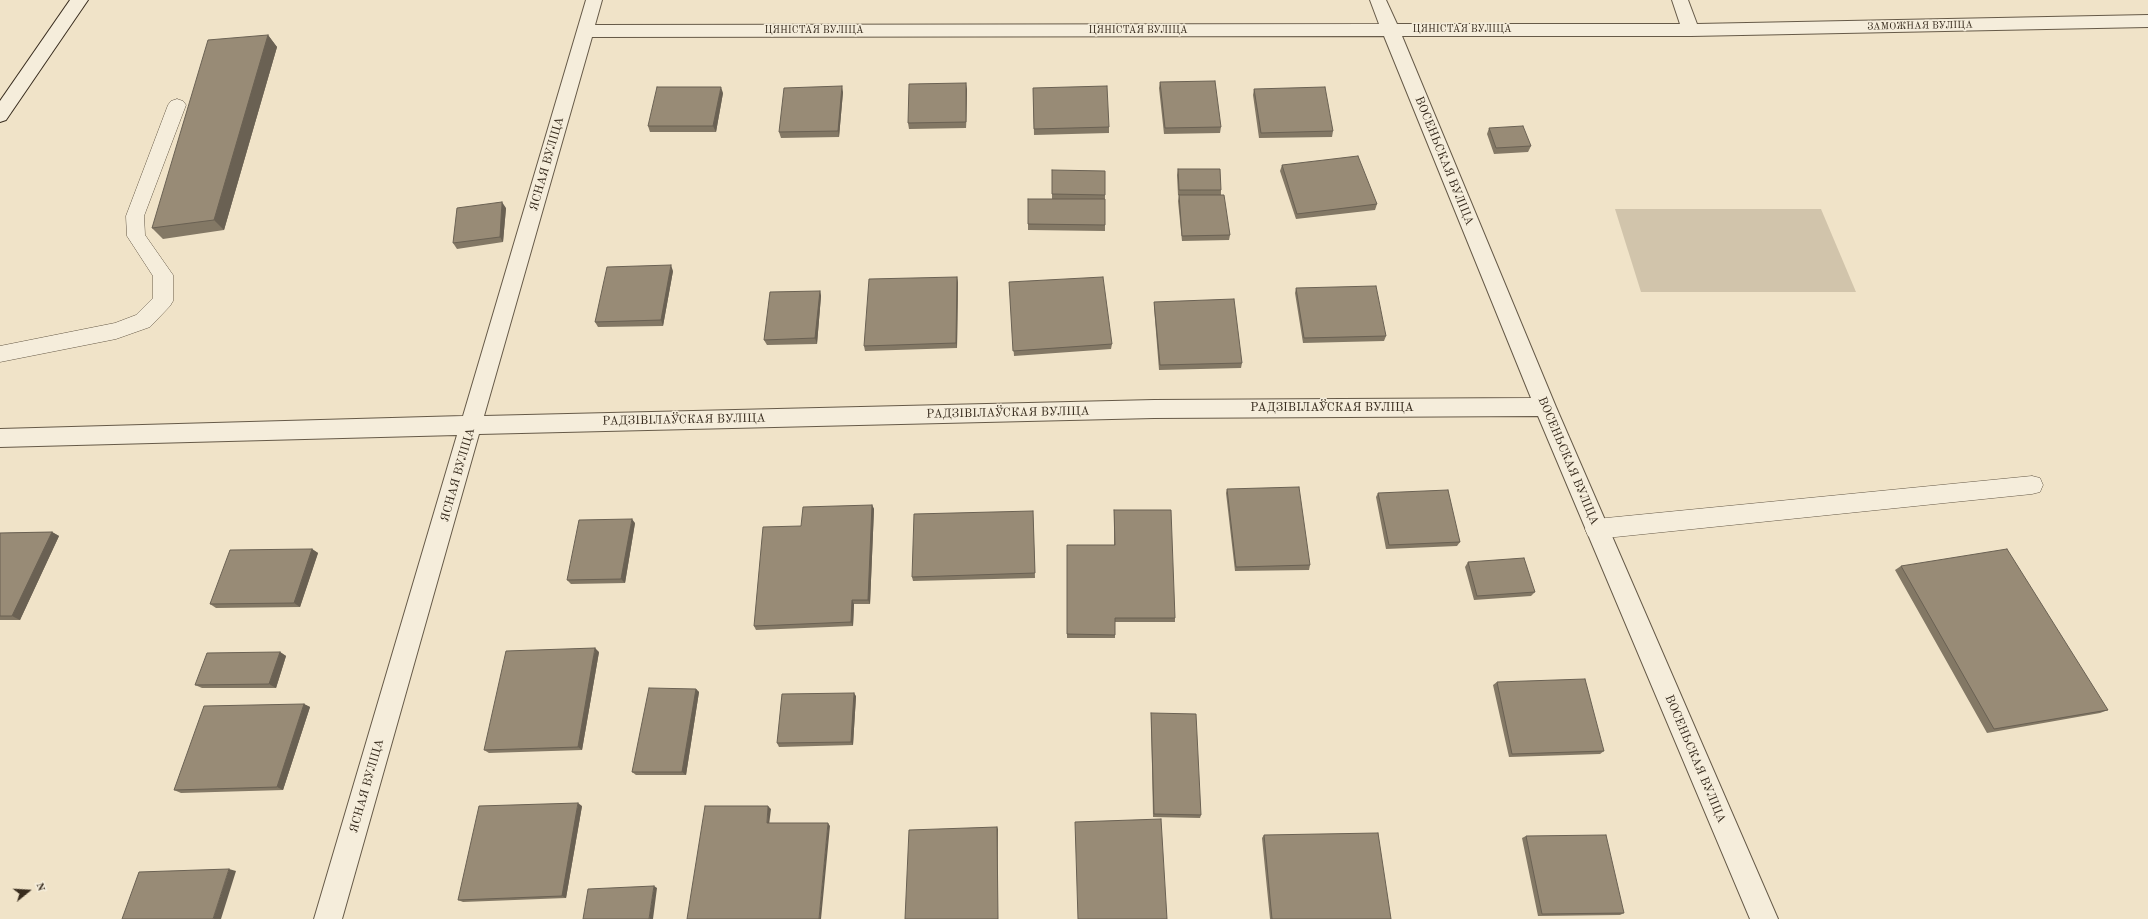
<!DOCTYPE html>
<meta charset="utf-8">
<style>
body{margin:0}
#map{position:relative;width:2148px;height:919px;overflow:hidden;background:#f0e3c8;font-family:"Old Standard TT",serif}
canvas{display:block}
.north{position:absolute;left:8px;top:871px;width:40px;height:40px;-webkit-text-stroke:3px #f5eddb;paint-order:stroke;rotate:72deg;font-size:11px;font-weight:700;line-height:16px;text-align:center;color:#382c1e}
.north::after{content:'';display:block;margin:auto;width:14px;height:18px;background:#382c1e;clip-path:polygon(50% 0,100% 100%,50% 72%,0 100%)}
</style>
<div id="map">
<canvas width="2148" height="919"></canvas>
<div class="north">N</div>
</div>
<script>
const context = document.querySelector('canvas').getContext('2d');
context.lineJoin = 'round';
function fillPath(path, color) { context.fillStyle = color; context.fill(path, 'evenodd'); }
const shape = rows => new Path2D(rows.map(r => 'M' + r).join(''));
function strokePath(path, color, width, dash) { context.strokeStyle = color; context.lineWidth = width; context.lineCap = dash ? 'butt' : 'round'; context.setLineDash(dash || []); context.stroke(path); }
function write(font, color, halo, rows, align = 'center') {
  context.font = font + ' "Old Standard TT",serif'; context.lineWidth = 3; context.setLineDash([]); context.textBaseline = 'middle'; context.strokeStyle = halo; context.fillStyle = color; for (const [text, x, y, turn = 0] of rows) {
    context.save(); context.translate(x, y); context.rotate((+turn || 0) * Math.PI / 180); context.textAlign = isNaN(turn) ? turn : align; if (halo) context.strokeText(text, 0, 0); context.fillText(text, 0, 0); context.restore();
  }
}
fillPath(shape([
 [1615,209,1821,209,1856,292,1641,292]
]), '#d1c4ab');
const service = shape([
 [177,99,183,101,186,105,144,216,145,235,173,275,173,301,170,306,150,327,116,339,0,362,0,346,115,323,136,315,153,298,153,276,127,236,126,216,168,105,171,101,177,99],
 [2032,476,2040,478,2043,485,2040,492,2032,494,1596,539,1588,536,1585,529,1588,522,1596,519,2032,476]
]);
const minor = shape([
 [586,0,602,0,595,25,1379,24,1370,0,1386,0,1397,24,1680,24,1672,0,1688,0,1697,24,2148,15,2148,27,1691,36,1402,36,1556,407,1778,919,1750,919,1538,416,1154,418,479,434,342,919,314,919,457,435,0,447,0,429,463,416,586,0],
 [1384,36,1531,398,1154,400,484,416,592,37,1384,36]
]);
const secondary = shape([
 [70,0,88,0,6,120,0,122,0,101,70,0]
]);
strokePath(service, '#665a48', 1);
strokePath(minor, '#665a48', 2);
strokePath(secondary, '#382c1e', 2);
fillPath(service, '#f5eddb');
fillPath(minor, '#f5eddb');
fillPath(secondary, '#f5eddb');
fillPath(shape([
 [268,35,277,47,224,230,163,239,152,228],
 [1160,82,1221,127,1220,133,1164,134,1159,88],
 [1033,88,1109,127,1109,133,1034,135],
 [967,89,966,128,909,129,908,123],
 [1254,89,1333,131,1332,137,1259,138,1253,95],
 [843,92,839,137,781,138,779,132],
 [723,93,716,132,650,132,648,126],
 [1489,128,1531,146,1528,152,1494,154,1487,134],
 [1282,165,1377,204,1375,210,1296,219,1280,171],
 [1178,169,1221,190,1221,195,1230,235,1229,240,1182,241,1178,201,1179,195,1180,195,1178,195,1177,175],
 [1052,170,1105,195,1105,231,1028,230,1028,224,1052,199],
 [506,208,503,242,457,249,453,243],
 [673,271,663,326,598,327,595,322],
 [957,277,958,283,957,348,865,351,864,346],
 [1009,282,1112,344,1111,349,1014,356],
 [1296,288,1386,336,1384,341,1303,343,1295,293],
 [820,291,821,296,817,344,767,345,764,340],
 [1154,302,1242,363,1241,368,1159,370,1154,307],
 [1227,489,1310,565,1309,570,1235,571,1226,493],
 [1378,493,1460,542,1457,546,1386,549,1376,497],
 [872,505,874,509,870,604,854,604,853,626,756,630,754,626,801,526],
 [1114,510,1175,618,1175,622,1115,622,1115,638,1067,638,1067,545,1114,545],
 [1033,511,1035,578,913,581,912,577],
 [635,523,625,583,571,584,567,580],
 [52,532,59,536,20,620,0,620,0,533],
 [312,549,318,553,300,607,216,608,210,604],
 [1468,562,1535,592,1531,596,1474,600,1465,567],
 [1901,566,2108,710,2100,713,1987,733,1895,570],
 [280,652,286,656,276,688,202,688,195,685],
 [599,652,582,750,489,753,484,750],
 [1497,682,1604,751,1600,754,1509,757,1493,685],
 [696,689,699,692,686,775,636,775,632,772],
 [856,696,853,745,779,747,777,743],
 [304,704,310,707,283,790,181,793,174,790],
 [1151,713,1201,815,1200,818,1153,817,1151,717],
 [582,806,566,898,463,902,458,900],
 [1264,835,1391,919,1270,919,1262,838],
 [1526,836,1624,913,1620,915,1538,916,1522,838]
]), '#837865');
fillPath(shape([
 [268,35,277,47,224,230,214,220],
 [966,83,967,89,966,128],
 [842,86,843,92,839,137,838,131],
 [721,87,723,93,716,132,713,126],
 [502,202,506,208,503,242,500,237],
 [671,265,673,271,663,326,661,320],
 [957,277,958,283,957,348,956,343],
 [820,291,821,296,817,344,815,338],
 [872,505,874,509,870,604,868,600],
 [632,519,635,523,625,583,621,579],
 [52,532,59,536,20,620,12,616],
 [312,549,318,553,300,607,294,603],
 [852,600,854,604,853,626,851,622],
 [595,648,599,652,582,750,578,747],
 [280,652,286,656,276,688,269,684],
 [696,689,699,692,686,775,682,772],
 [854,693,856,696,853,745,851,742],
 [304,704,310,707,283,790,277,787],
 [578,803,582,806,566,898,562,896],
 [768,806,771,809,769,825,767,823],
 [828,823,830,826,821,919,819,919],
 [997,827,998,829,998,919],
 [229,869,236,871,221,919,213,919],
 [654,886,657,888,653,919,649,919]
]), '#6a6153');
const building = shape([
 [268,35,214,220,152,228,208,40,268,35],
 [1215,81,1221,127,1165,128,1160,82,1215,81],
 [966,83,966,122,908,123,909,84,966,83],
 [842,86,838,131,779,132,784,88,842,86],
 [1107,86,1109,127,1034,129,1033,88,1107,86],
 [657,87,721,87,713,126,648,126,657,87],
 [1325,87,1333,131,1261,133,1254,89,1325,87],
 [1523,126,1531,146,1496,148,1489,128,1523,126],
 [1358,156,1377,204,1297,214,1282,165,1358,156],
 [1178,169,1220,169,1221,190,1179,190,1178,169],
 [1052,170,1105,171,1105,195,1052,194,1052,170],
 [1179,195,1224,195,1230,235,1182,236,1179,195],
 [1028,199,1105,199,1105,225,1028,224,1028,199],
 [502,202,500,237,453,243,457,208,502,202],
 [671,265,661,320,595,322,607,267,671,265],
 [957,277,956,343,864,346,869,279,957,277],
 [1103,277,1112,344,1013,351,1009,282,1103,277],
 [1376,286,1386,336,1304,338,1296,288,1376,286],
 [820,291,815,338,764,340,770,292,820,291],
 [1234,299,1242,363,1160,365,1154,302,1234,299],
 [1299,487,1310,565,1236,567,1227,489,1299,487],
 [1448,490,1460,542,1389,545,1378,493,1448,490],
 [872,505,868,600,852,600,851,622,754,626,763,527,801,526,803,507,872,505],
 [1114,510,1171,510,1175,618,1115,618,1115,635,1067,634,1067,545,1115,545,1114,510],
 [1033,511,1035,573,912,577,914,514,1033,511],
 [632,519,621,579,567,580,579,520,632,519],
 [52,532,12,616,0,616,0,533,52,532],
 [312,549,294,603,210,604,230,550,312,549],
 [2007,549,2108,710,1994,729,1901,566,2007,549],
 [1524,558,1535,592,1477,596,1468,562,1524,558],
 [595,648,578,747,484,750,506,651,595,648],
 [280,652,269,684,195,685,207,653,280,652],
 [1585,679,1604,751,1512,754,1497,682,1585,679],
 [649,688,696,689,682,772,632,772,649,688],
 [854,693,851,742,777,743,782,694,854,693],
 [304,704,277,787,174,790,204,706,304,704],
 [1151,713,1196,714,1201,815,1154,814,1151,713],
 [578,803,562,896,458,900,479,806,578,803],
 [705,806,768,806,767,823,828,823,819,919,687,919,705,806],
 [1161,819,1167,919,1078,919,1075,822,1161,819],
 [997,827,998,919,905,919,909,830,997,827],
 [1378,833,1391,919,1272,919,1264,835,1378,833],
 [1606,835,1624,913,1542,914,1526,836,1606,835],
 [229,869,213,919,122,919,139,872,229,869],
 [654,886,649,919,583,919,588,889,654,886]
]);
fillPath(building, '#988b76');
strokePath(building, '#6a6153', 1);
write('10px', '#382c1e', '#f5eddb', [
 ["ЗАМОЖНАЯ ВУЛІЦА",1920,26,-1],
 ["ЦЯНІСТАЯ ВУЛІЦА",1462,29],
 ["ЦЯНІСТАЯ ВУЛІЦА",814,30],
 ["ЦЯНІСТАЯ ВУЛІЦА",1138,30]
]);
write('12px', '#382c1e', '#f5eddb', [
 ["ВОСЕНЬСКАЯ ВУЛІЦА",1444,161,68],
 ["ЯСНАЯ ВУЛІЦА",547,164,-74],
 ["РАДЗІВІЛАЎСКАЯ ВУЛІЦА",1332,408],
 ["РАДЗІВІЛАЎСКАЯ ВУЛІЦА",1008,413,-1],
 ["РАДЗІВІЛАЎСКАЯ ВУЛІЦА",684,420,-1],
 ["ВОСЕНЬСКАЯ ВУЛІЦА",1568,461,67],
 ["ЯСНАЯ ВУЛІЦА",458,475,-74],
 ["ВОСЕНЬСКАЯ ВУЛІЦА",1695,759,67],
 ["ЯСНАЯ ВУЛІЦА",367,786,-74]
]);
</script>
